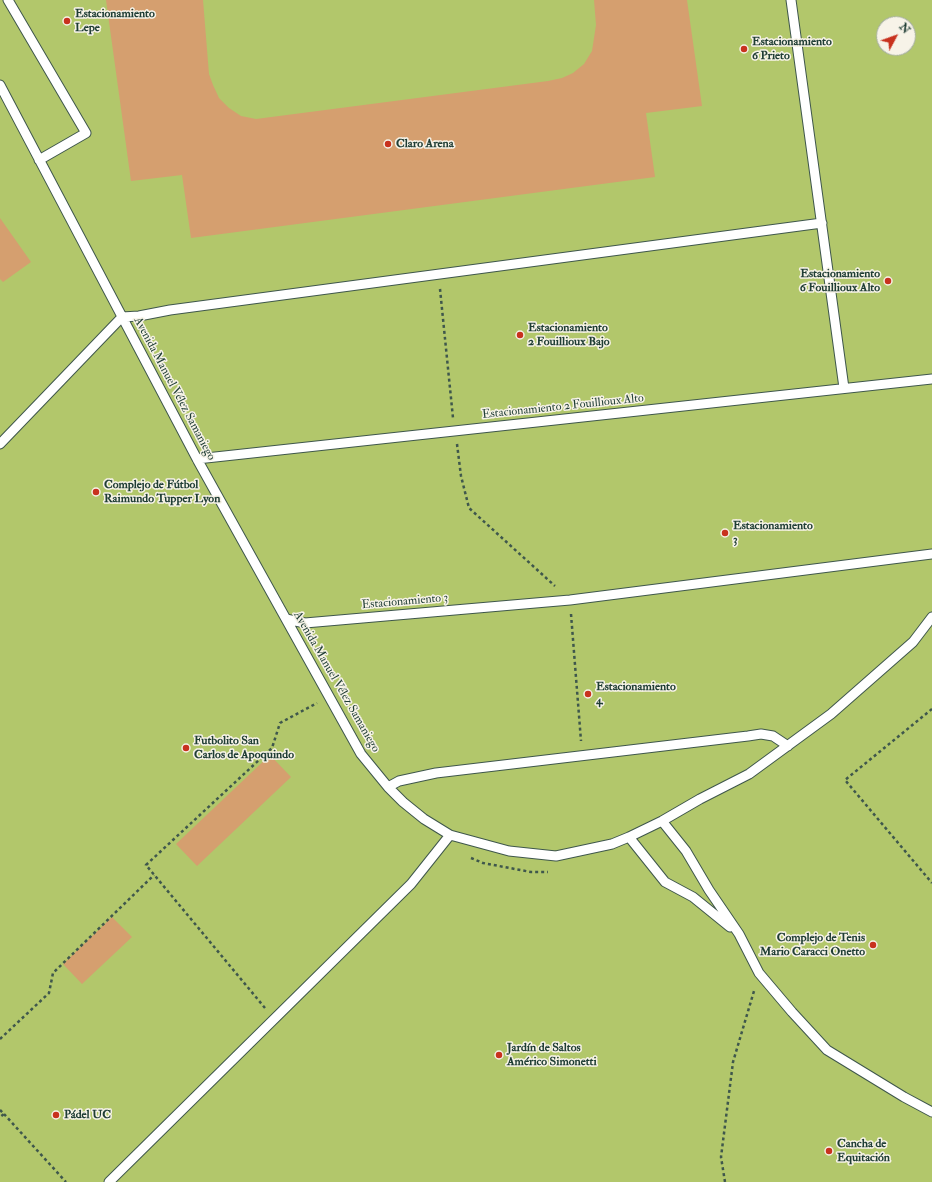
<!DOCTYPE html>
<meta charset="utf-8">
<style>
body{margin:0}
#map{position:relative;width:932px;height:1182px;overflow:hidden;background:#f5e9d5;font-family:"IM FELL Double Pica",serif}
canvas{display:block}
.north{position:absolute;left:876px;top:16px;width:40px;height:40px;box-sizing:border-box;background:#f7f3e8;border:1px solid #a1aaa0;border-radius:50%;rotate:49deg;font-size:11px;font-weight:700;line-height:16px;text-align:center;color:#1f3d34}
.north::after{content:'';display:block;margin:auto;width:14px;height:18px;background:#c8321e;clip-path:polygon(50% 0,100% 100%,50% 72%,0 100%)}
</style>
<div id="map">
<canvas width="932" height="1182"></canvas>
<div class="north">N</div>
</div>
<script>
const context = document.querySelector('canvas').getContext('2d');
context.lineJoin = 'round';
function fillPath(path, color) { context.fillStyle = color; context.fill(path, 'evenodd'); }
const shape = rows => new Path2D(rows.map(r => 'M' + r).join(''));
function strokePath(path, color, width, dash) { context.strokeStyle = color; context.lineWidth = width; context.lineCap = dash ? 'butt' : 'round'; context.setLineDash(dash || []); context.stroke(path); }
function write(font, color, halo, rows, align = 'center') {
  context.font = font + ' "IM FELL Double Pica",serif'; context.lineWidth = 3; context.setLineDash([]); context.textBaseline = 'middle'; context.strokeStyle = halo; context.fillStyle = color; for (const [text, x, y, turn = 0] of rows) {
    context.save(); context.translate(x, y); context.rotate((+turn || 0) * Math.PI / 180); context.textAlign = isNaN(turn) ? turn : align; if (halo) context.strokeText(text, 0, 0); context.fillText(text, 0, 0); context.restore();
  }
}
fillPath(shape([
 [0,0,932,0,932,1182,0,1182],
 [884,24,908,24,908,48,884,48]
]), '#b2c76b');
fillPath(shape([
 [106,0,203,0,209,74,213,85,219,98,229,108,241,116,256,119,548,81,562,78,573,73,584,64,592,51,596,25,594,0,687,0,702,106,646,113,655,177,191,238,182,175,131,181],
 [0,218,31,262,3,282,0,279],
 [270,755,291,777,197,866,176,844],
 [112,917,132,937,82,984,63,964]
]), '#d59f6f');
const lane = shape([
 [8,0,86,133,39,160],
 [791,0,844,388],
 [0,85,197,459,361,754,388,787,403,802,424,819,450,835,509,851,556,856,612,844,629,837,662,821,700,799,749,774,831,714,913,642,932,617],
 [0,444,122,317,139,316,170,310,822,223],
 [197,459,932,379],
 [286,619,305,623,570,600,932,554],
 [388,787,399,781,436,773,748,736,761,734,773,736,788,746],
 [662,821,686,851,709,890,739,934,759,973,792,1012,827,1050,904,1097,932,1112],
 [629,837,665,882,693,897,730,927],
 [109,1182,411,884,450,835]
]);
strokePath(lane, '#3f574c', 11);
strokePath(shape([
 [440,289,453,418],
 [457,444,461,476,469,508,555,586],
 [571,614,581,741],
 [932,709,845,780,932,883],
 [471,858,483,863,531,872,548,872],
 [265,1008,146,865,272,748,280,723,317,703],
 [0,1039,49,993,53,973,154,875],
 [0,1110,4,1114,0,1117],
 [4,1114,66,1182],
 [725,1182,721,1157,733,1062,754,991]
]), '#3f574c', 2.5, [3, 3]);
strokePath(lane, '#fff', 9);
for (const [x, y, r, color] of [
 [67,21,4,"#c8321e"],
 [744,49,4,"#c8321e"],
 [388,144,4,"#c8321e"],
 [888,281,4,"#c8321e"],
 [520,335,4,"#c8321e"],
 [96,492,4,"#c8321e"],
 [725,533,4,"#c8321e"],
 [588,694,4,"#c8321e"],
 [186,748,4,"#c8321e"],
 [873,945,4,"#c8321e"],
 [499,1055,4,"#c8321e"],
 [56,1115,4,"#c8321e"],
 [829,1151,4,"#c8321e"]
]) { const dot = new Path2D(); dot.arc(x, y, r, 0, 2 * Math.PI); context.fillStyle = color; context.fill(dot); strokePath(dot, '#f7f3e8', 1.5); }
write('bold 12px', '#1f3d34', '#f7f3e8', [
 ["Estacionamiento",75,14],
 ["Lepe",75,28],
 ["Estacionamiento",752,42],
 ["6 Prieto",752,56],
 ["Claro Arena",396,144],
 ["Estacionamiento",880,274,"right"],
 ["6 Fouillioux Alto",880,288,"right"],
 ["Estacionamiento",528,328],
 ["2 Fouillioux Bajo",528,342],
 ["Complejo de Fútbol",104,485],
 ["Raimundo Tupper Lyon",104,499],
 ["Estacionamiento",733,526],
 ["3",733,540],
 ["Estacionamiento",596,687],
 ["4",596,701],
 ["Futbolito San",194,741],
 ["Carlos de Apoquindo",194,755],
 ["Complejo de Tenis",865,938,"right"],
 ["Mario Caracci Onetto",865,952,"right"],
 ["Jardín de Saltos",507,1048],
 ["Américo Simonetti",507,1062],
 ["Pádel UC",64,1115],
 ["Cancha de",837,1144],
 ["Equitación",837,1158]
], 'left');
write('12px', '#1f3d34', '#f7f3e8', [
 ["Avenida Manuel Vélez Samaniego",174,389,62],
 ["Estacionamiento 2 Fouillioux Alto",563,407,-6],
 ["Estacionamiento 3",405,602,-5],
 ["Avenida Manuel Vélez Samaniego",336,682,60]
]);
</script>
